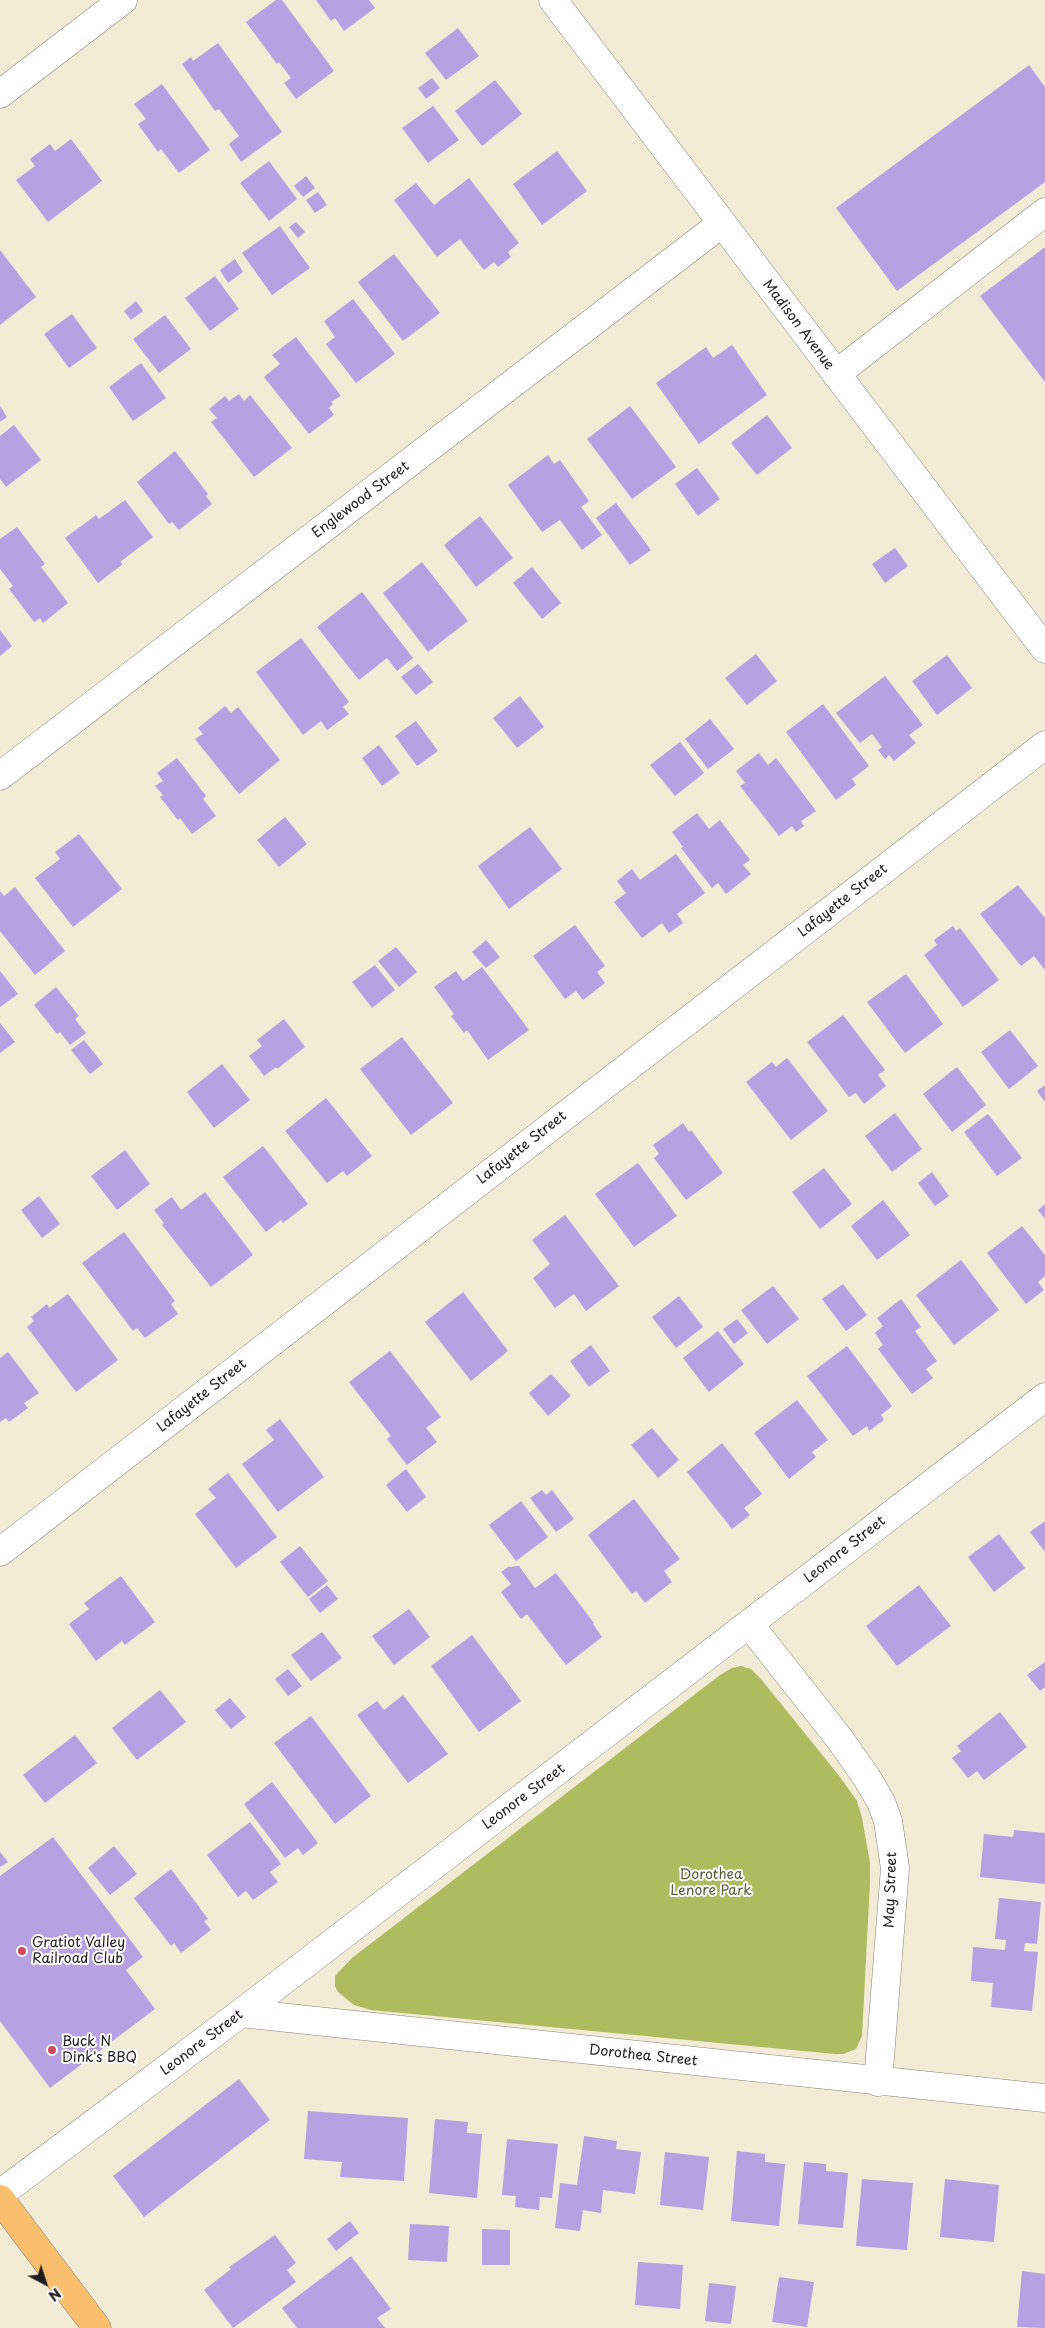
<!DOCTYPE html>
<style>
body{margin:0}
#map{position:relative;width:1045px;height:2328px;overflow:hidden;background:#f2ebd5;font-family:"Playpen Sans",sans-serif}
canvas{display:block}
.north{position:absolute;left:20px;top:2258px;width:50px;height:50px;-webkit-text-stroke:4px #fff;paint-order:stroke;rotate:140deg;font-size:14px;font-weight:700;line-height:20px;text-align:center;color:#1c1c1c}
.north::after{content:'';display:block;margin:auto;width:18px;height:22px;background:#1c1c1c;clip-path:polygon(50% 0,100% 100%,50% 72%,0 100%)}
</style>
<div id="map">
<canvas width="1045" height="2328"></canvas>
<div class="north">N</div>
</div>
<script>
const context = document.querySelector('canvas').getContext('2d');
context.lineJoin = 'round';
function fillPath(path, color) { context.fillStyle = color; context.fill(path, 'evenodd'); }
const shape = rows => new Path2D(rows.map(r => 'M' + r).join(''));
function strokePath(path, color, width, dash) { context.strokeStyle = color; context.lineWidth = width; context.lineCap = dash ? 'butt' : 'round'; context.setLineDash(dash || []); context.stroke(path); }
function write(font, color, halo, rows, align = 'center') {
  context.font = font + ' "Playpen Sans",sans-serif'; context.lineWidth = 4; context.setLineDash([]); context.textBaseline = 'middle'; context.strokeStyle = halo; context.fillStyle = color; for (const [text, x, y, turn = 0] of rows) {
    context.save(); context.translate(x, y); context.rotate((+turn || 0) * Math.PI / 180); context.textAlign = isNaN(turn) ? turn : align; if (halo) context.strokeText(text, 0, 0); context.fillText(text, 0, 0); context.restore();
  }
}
fillPath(shape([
 [741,1666,751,1669,761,1679,840,1777,857,1801,862,1818,870,1863,870,1882,862,2036,856,2049,843,2054,835,2054,371,2010,354,2005,338,1992,335,1986,335,1976,352,1958,720,1675,732,1668]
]), '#acbc5f');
fillPath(shape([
 [276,0,282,0,334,71,296,99,284,83,291,78,279,62,277,64,246,22],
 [316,0,369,0,375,8,344,31,335,18,331,21],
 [458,28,479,56,446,80,425,53],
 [218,43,282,132,241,162,229,144,239,136,219,109,215,111,182,64,191,57,193,61],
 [1029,65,1045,87,1045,182,897,291,836,208],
 [432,78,440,88,426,99,418,88],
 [495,80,522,114,482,146,455,111],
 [162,84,210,150,179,173,161,149,158,152,138,124,146,119,134,104],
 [433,106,459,140,428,163,402,128],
 [71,139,102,181,48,222,16,180,35,166,30,159,50,144,55,151],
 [557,151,587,191,542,225,513,184],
 [269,161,297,199,269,221,240,183],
 [306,176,315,188,303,197,294,186],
 [469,178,519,243,508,252,511,257,498,267,494,262,484,270,460,239,437,257,394,200,416,183,434,205],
 [318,192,327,205,315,213,306,200],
 [296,222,305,232,298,238,289,227],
 [280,226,310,268,272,295,242,253],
 [1045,247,1045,382,980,296],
 [0,250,36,297,0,325],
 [394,254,440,313,403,341,358,282],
 [235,259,243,272,228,283,220,270],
 [215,276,239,309,210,331,185,298],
 [353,299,395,354,356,383,326,344,335,337,324,321],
 [136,301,143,311,131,320,124,311],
 [72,314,97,348,69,368,44,334],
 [165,315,191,349,159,373,133,339],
 [296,337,341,396,331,402,333,404,329,408,334,415,309,434,264,377,280,364,272,355],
 [732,345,767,395,699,444,656,383,706,347,713,358],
 [141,363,166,398,133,421,109,387],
 [239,394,244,401,250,395,292,448,254,477,211,422,217,418,209,409,225,396,229,401],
 [0,406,7,417,0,422],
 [630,406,676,467,632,499,587,439],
 [767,415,792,448,757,475,731,443],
 [14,425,41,460,6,487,0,479,0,436],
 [175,451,208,494,206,496,212,504,179,530,172,522,169,524,137,482],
 [548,455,554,464,560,460,589,501,581,507,602,535,582,550,560,520,542,532,508,485],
 [697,468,720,499,698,516,675,484],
 [125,500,153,537,120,562,123,564,98,583,65,538,96,515,99,519],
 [616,503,651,550,630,565,596,518],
 [480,516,513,558,476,587,444,545],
 [17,527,45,564,41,567,68,603,43,623,40,618,34,622,9,589,13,586,0,569,0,539],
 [895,548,908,566,885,583,872,564],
 [422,562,468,621,428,652,383,593],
 [532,567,561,603,542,619,513,583],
 [362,592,413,658,397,671,387,658,359,680,317,627],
 [0,630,12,646,0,656],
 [301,638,349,702,343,707,349,714,327,730,321,721,303,735,256,672],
 [756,654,777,681,747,705,725,678],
 [947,655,972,688,937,715,912,681],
 [418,664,433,682,416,695,401,677],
 [885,676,923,725,909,735,916,743,894,761,889,755,885,759,878,750,882,747,872,734,860,743,836,713],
 [520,696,544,727,517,748,493,718],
 [823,704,869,766,852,779,856,785,836,800,786,732],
 [225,706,231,713,238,707,280,760,239,794,195,739,203,734,198,728],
 [710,719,734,749,708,769,685,739],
 [416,721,438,751,417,766,395,736],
 [680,742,704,773,675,796,650,765],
 [379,745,400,773,382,786,362,758],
 [759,753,768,765,776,758,816,811,801,821,804,826,796,832,792,826,779,836,740,786,745,783,736,771],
 [177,758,206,796,203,799,216,816,192,834,180,818,178,820,160,797,163,795,155,786,163,781,157,773],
 [697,813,709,829,720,820,750,860,743,865,751,874,726,894,718,883,712,888,681,848,683,847,672,832],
 [285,817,307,844,279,867,257,840],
 [530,827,562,869,509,909,478,866],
 [79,834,122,889,73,927,35,878,60,859,55,852],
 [676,854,705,893,677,914,683,923,669,933,662,923,642,938,614,902,626,893,617,881,632,869,640,880],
 [1018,885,1045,918,1045,970,1034,956,1021,966,980,914],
 [15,887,65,951,35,975,0,931,0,891,4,896],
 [575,925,605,966,597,972,605,983,583,1000,576,991,565,999,533,956],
 [953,926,956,931,960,928,999,980,963,1007,924,955,937,945,934,940],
 [486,940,500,957,486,968,472,952],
 [396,947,417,972,399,987,378,961],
 [375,965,395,990,372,1008,352,982],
 [482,967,529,1030,488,1060,467,1030,464,1033,451,1016,454,1014,434,987,456,971,463,981],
 [0,971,18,994,0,1007],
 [906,974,943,1024,905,1053,867,1002],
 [56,987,79,1016,75,1019,86,1033,70,1045,60,1032,57,1034,34,1005],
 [843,1015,885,1070,878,1075,886,1086,864,1104,856,1093,849,1097,807,1042],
 [284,1019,305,1047,277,1069,276,1067,264,1076,249,1056,262,1046,257,1040],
 [0,1023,15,1042,0,1053],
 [1010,1030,1038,1066,1009,1089,981,1052],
 [402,1037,453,1103,411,1135,360,1069],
 [84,1040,103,1064,90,1074,71,1050],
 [787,1058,828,1111,791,1140,746,1082,772,1062,776,1067],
 [222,1064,250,1100,214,1128,187,1092],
 [957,1067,986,1105,952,1132,923,1094],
 [1045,1085,1045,1102,1037,1091],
 [326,1098,372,1156,347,1176,343,1171,327,1183,285,1131],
 [895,1113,922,1149,892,1172,865,1136],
 [988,1114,1022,1158,997,1176,964,1132],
 [683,1123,689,1132,691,1130,723,1173,686,1200,654,1158,659,1154,653,1145],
 [263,1146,308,1204,283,1223,281,1220,266,1232,223,1177],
 [125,1150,150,1184,117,1210,91,1176],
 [638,1163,677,1216,634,1247,595,1194],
 [824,1168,852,1204,820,1229,792,1192],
 [932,1172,949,1196,935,1206,918,1183],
 [205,1192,253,1255,211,1287,162,1225,164,1223,154,1210,172,1197,181,1210],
 [39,1196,60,1224,42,1238,21,1210],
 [883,1200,910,1235,877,1260,851,1226],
 [1045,1204,1045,1219,1038,1210],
 [565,1215,619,1286,586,1311,574,1294,555,1308,533,1278,550,1264,532,1240],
 [1022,1226,1045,1255,1045,1276,1038,1282,1044,1290,1026,1304,987,1253],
 [124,1232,175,1301,171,1304,178,1314,145,1338,137,1328,133,1331,82,1263],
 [961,1260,999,1310,954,1345,916,1295],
 [843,1284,867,1315,846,1331,822,1299],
 [773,1286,799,1319,767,1344,741,1310],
 [463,1292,508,1351,471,1381,425,1322],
 [68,1294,118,1360,76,1392,27,1327,34,1321,31,1317,47,1304,49,1308],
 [679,1296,703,1327,676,1348,652,1317],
 [901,1299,921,1327,915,1331,937,1361,926,1369,933,1378,912,1394,878,1349,883,1345,875,1333,883,1326,877,1318],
 [737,1319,748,1333,734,1344,723,1329],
 [718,1331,744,1364,709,1392,683,1358],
 [591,1345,610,1371,589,1387,570,1361],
 [847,1346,892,1406,881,1415,884,1420,869,1431,867,1426,853,1436,807,1376],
 [390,1351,441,1417,426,1428,437,1442,407,1465,387,1439,391,1436,349,1382],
 [8,1352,39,1393,24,1403,28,1408,9,1422,6,1418,0,1422,0,1358],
 [551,1374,571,1396,548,1416,529,1393],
 [797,1400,828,1440,812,1452,816,1457,789,1479,754,1433],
 [280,1419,324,1477,278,1512,242,1464,274,1440,266,1430],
 [652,1428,679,1460,658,1478,631,1445],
 [722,1443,762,1494,744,1508,750,1515,732,1529,687,1472],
 [406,1469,426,1497,407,1512,386,1485],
 [228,1473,277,1537,236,1568,195,1514,216,1498,208,1489],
 [542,1490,546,1495,552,1490,574,1519,556,1532,530,1498],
 [634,1499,680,1559,664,1571,672,1582,645,1603,636,1591,632,1594,588,1535],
 [521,1501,548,1537,516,1561,489,1525],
 [1045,1521,1045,1552,1030,1532],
 [999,1534,1025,1568,994,1592,968,1557],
 [300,1546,328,1581,308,1597,280,1562],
 [519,1566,535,1588,556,1573,594,1623,593,1624,602,1637,566,1665,527,1614,521,1619,501,1592,511,1584,501,1572,508,1567],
 [121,1576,155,1622,125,1645,122,1641,96,1661,69,1624,89,1609,84,1603],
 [327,1585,338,1599,320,1613,309,1599],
 [919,1585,951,1626,897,1666,866,1626],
 [409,1609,430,1637,394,1665,372,1636],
 [322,1632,342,1658,311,1681,291,1655],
 [472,1635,521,1701,479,1732,431,1666],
 [1045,1662,1045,1687,1040,1691,1027,1675],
 [288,1669,302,1686,288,1696,275,1679],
 [160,1690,186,1722,137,1760,112,1728],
 [403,1695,448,1754,408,1783,357,1715,377,1701,384,1710],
 [230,1698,246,1717,231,1729,215,1710],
 [1000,1712,1027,1747,984,1780,977,1771,968,1778,952,1758,961,1751,957,1746],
 [311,1716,371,1796,335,1824,274,1743],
 [75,1735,97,1763,45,1803,23,1775],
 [272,1782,318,1843,303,1855,298,1848,285,1858,244,1804],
 [250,1822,281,1864,270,1872,278,1882,253,1900,246,1891,238,1897,207,1855],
 [1014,1830,1045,1833,1045,1884,980,1877,984,1834,1013,1837],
 [53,1837,143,1957,126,1970,155,2009,50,2088,0,2021,0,1876],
 [114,1846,137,1874,110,1895,88,1868],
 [0,1852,8,1862,0,1867],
 [171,1869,208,1919,204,1921,211,1930,181,1953,174,1943,171,1946,134,1898],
 [999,1898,1041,1902,1037,1944,1025,1943,1024,1951,1038,1952,1032,2011,991,2007,993,1983,971,1981,973,1947,1005,1950,1006,1940,995,1939],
 [239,2079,270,2120,144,2217,113,2176],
 [308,2111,408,2118,404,2181,340,2177,342,2162,304,2159],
 [435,2119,468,2122,467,2133,482,2134,477,2198,429,2193],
 [584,2136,617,2141,616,2149,641,2152,635,2194,603,2190,601,2213,583,2210,580,2231,555,2228,560,2183,577,2185],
 [507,2139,558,2144,552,2198,540,2197,539,2210,515,2207,516,2196,502,2195],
 [737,2151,765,2154,765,2162,785,2164,779,2226,731,2221],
 [665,2152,709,2157,703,2210,660,2205],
 [804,2162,826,2164,826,2171,848,2173,843,2228,798,2224],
 [862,2179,913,2183,907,2250,856,2246],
 [945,2179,999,2185,994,2242,940,2237],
 [350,2221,359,2233,336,2251,327,2239],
 [410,2224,449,2226,447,2262,408,2260],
 [482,2229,510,2230,510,2265,482,2265],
 [275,2235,296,2263,287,2270,296,2282,233,2328,204,2290,231,2269,229,2267],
 [351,2256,391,2309,377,2318,385,2328,297,2328,282,2308],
 [638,2262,683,2265,680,2309,635,2305],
 [1022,2271,1045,2274,1045,2328,1017,2327],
 [779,2277,814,2282,807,2327,772,2322],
 [709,2283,736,2286,731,2324,705,2321]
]), '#b6a1e2');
const minor = shape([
 [553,0,1045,649],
 [0,94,123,0],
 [836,374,1045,212],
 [0,776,721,224],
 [0,1552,1045,745],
 [749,1624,839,1738,867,1778,881,1802,888,1821,895,1868,878,2082],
 [241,2013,1045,2098],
 [0,2194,241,2013,1045,1397]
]);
const major = shape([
 [0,2199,97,2328]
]);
strokePath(minor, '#878478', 29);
strokePath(major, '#878478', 29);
strokePath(minor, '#fff', 28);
strokePath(major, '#f9bf6d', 28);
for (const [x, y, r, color] of [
 [22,1951,5,"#d1495b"],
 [52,2050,5,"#d1495b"]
]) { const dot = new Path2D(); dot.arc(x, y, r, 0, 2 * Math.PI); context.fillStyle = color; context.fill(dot); strokePath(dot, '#fff', 2); }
write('14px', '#1c1c1c', '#fff', [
 ["Madison Avenue",798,325,53],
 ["Englewood Street",361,500,-37],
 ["Lafayette Street",843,901,-38],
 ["Lafayette Street",522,1148,-38],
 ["Lafayette Street",202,1396,-38],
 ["Leonore Street",845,1550,-38],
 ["Leonore Street",524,1797,-37],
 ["May Street",891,1890,-88],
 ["Leonore Street",202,2043,-37],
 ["Dorothea Street",643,2056,6]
]);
write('14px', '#565c37', '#fff', [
 ["Dorothea",711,1875],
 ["Lenore Park",711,1891]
]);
write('14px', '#1c1c1c', '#fff', [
 ["Gratiot Valley",32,1943],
 ["Railroad Club",32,1959],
 ["Buck N",62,2042],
 ["Dink's BBQ",62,2058]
], 'left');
</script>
